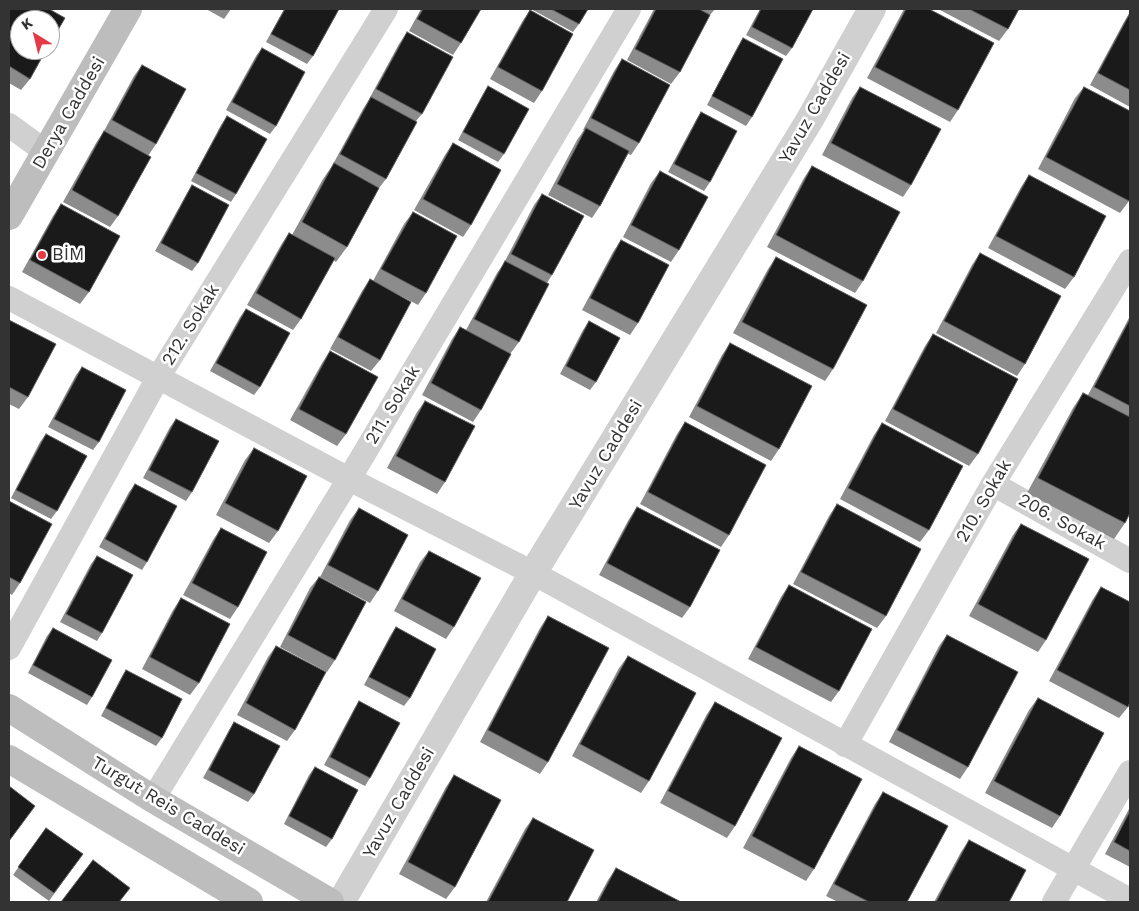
<!DOCTYPE html>
<meta charset="utf-8">
<style>
body{margin:0}
#map{position:relative;width:1139px;height:911px;overflow:hidden;background:#fff;font-family:"Work Sans",sans-serif}
canvas{display:block}
.frame{position:absolute;inset:0;border:10px solid #333;pointer-events:none}
.north{position:absolute;left:10px;top:10px;width:50px;height:50px;box-sizing:border-box;background:#fff;border:1px solid #adadad;border-radius:50%;rotate:324deg;font-size:14px;font-weight:700;line-height:20px;text-align:center;color:#333}
.north::after{content:'';display:block;margin:auto;width:18px;height:22px;background:#e63946;clip-path:polygon(50% 0,100% 100%,50% 72%,0 100%)}
</style>
<div id="map">
<canvas width="1139" height="911"></canvas>
<div class="frame"></div>
<div class="north">K</div>
</div>
<script>
const context = document.querySelector('canvas').getContext('2d');
context.lineJoin = 'round';
const shape = rows => new Path2D(rows.map(r => 'M' + r).join(''));
function strokePath(path, color, width, dash) { context.strokeStyle = color; context.lineWidth = width; context.lineCap = dash ? 'butt' : 'round'; context.setLineDash(dash || []); context.stroke(path); }
function fillPath(path, color) { context.fillStyle = color; context.fill(path, 'evenodd'); }
function write(font, color, halo, rows, align = 'center') {
  context.font = font + ' "Work Sans",sans-serif'; context.lineWidth = 5; context.setLineDash([]); context.textBaseline = 'middle'; context.strokeStyle = halo; context.fillStyle = color; for (const [text, x, y, turn = 0] of rows) {
    context.save(); context.translate(x, y); context.rotate((+turn || 0) * Math.PI / 180); context.textAlign = isNaN(turn) ? turn : align; if (halo) context.strokeText(text, 0, 0); context.fillText(text, 0, 0); context.restore();
  }
}
strokePath(shape([
 [9,125,46,152],
 [9,298,349,479,533,573,1130,900],
 [993,484,1130,561],
 [9,648,159,376,386,9],
 [845,745,993,484,1130,261],
 [153,799,349,479,629,9],
 [1054,902,1130,772]
]), '#d0d0d0', 24);
strokePath(shape([
 [341,902,533,573,809,121,872,9]
]), '#d0d0d0', 28);
strokePath(shape([
 [9,216,128,9],
 [9,708,153,799,330,902],
 [9,759,249,902]
]), '#bdbdbd', 28);
fillPath(shape([
 [9,9,30,79,21,90,9,83],
 [206,9,231,9,224,19],
 [284,9,339,9,313,56,307,64,266,42],
 [421,9,481,9,461,43,453,55,409,31],
 [534,9,588,9,579,24,573,32,533,10],
 [654,9,715,9,710,15,680,72,671,84,627,60],
 [760,9,813,9,792,48,786,56,746,35],
 [904,9,929,9,958,110,950,122,867,78],
 [938,9,1019,9,1008,29,999,41],
 [530,10,542,91,534,103,490,79,522,22],
 [1130,12,1130,107,1090,85,1124,22],
 [407,32,422,114,416,121,386,179,379,188,347,247,336,262,333,260,301,319,293,330,247,305,281,245,289,233,292,235,323,179,332,166,363,109,368,101,399,44],
 [743,38,752,117,746,126,707,105,738,46],
 [262,48,276,126,270,134,226,110,256,56],
 [622,59,639,143,631,155,628,154,600,206,592,218,548,195,577,140,584,130,583,130,614,71],
 [142,65,156,144,148,156,118,216,110,227,63,202,96,143,104,131,134,76],
 [488,86,504,154,498,162,458,140,483,94],
 [860,87,911,185,903,197,822,155,852,98],
 [1084,87,1129,201,1120,213,1038,169,1075,98],
 [701,112,710,182,704,191,668,172,696,120],
 [227,116,236,194,231,202,191,181,221,125],
 [453,143,471,225,463,237,414,210,445,155],
 [812,166,863,281,855,293,767,247,804,178],
 [660,171,679,250,671,262,623,237,651,183],
 [1029,175,1074,277,1065,289,988,248,1021,187],
 [192,185,198,263,192,271,155,251,187,193],
 [542,194,552,275,547,283,519,342,510,354,481,410,473,422,422,395,452,339,460,327,466,330,497,273,504,263,534,205],
 [61,204,89,292,80,304,22,272,53,216],
 [413,212,426,293,418,305,373,281,404,224],
 [621,240,638,323,630,335,582,310,613,252],
 [980,253,1025,364,1017,376,936,333,972,265],
 [776,257,833,369,825,381,733,333,768,269],
 [370,279,380,360,371,371,330,349,362,291],
 [246,309,260,387,254,395,210,371,240,317],
 [1130,316,1130,513,1125,523,1114,539,1027,493,1073,408,1083,393,1088,395],
 [9,320,28,397,19,409,9,404],
 [589,321,596,382,590,390,560,374,583,330],
 [933,334,978,454,969,466,885,421,925,346],
 [730,343,779,449,771,461,689,417,722,355],
 [330,351,346,434,337,446,290,420,322,363],
 [82,367,99,442,93,450,48,427,76,375],
 [425,401,445,482,437,494,387,468,417,412],
 [176,419,192,492,186,501,143,478,170,427],
 [685,422,729,535,721,547,640,504,677,434],
 [882,423,929,530,920,542,840,499,874,435],
 [46,434,57,511,51,519,11,498,40,442],
 [254,448,278,531,269,543,216,515,245,460],
 [135,484,147,562,142,570,99,547,129,492],
 [9,501,20,583,12,595,9,593],
 [837,504,886,616,877,628,793,584,829,516],
 [637,507,690,607,682,618,599,575,629,519],
 [359,508,378,591,370,603,320,577,350,520],
 [1021,524,1046,640,1038,652,969,616,1013,535],
 [221,528,238,607,230,619,183,595,213,540],
 [429,551,454,627,446,639,394,611,420,562],
 [97,556,102,633,97,641,60,622,91,564],
 [319,577,335,660,327,672,280,647,310,588],
 [789,585,839,691,831,702,748,659,781,597],
 [1101,587,1128,707,1119,718,1049,681,1093,599],
 [181,598,199,683,190,695,142,669,173,610],
 [548,616,548,762,540,774,480,742,540,628],
 [396,627,410,698,404,706,364,685,390,636],
 [53,628,92,697,87,705,28,673,47,636],
 [947,635,968,767,960,779,889,742,939,646],
 [276,646,295,730,287,741,237,715,268,657],
 [628,656,649,781,641,793,572,756,619,668],
 [126,670,162,738,156,746,101,716,121,678],
 [1038,698,1060,816,1052,828,985,793,1029,710],
 [359,701,370,778,365,786,324,765,354,709],
 [715,702,735,826,727,838,660,803,707,714],
 [234,722,254,794,248,802,203,778,229,730],
 [799,746,814,869,806,881,743,848,791,758],
 [315,767,332,839,326,847,284,824,309,775],
 [454,775,455,887,446,899,399,874,446,787],
 [883,792,907,902,838,902,826,896,875,804],
 [1130,807,1130,867,1105,854],
 [533,818,567,902,486,902,525,829],
 [46,828,83,854,49,901,13,875],
 [969,840,1009,902,934,902,961,852],
 [616,868,681,902,596,902,608,880]
]), '#8c8c8c');
const building = shape([
 [9,9,49,9,65,18,50,44,50,20,20,20,20,50,46,50,30,79,9,66,9,9],
 [285,9,339,9,313,56,271,34,285,9],
 [423,9,481,9,461,43,417,19,423,9],
 [551,9,588,9,579,24,551,9],
 [656,9,699,9,710,15,680,72,635,49,656,9],
 [761,9,813,9,792,48,752,27,761,9],
 [906,9,929,9,994,43,958,110,875,67,906,9],
 [969,9,1019,9,1008,29,969,9],
 [530,10,573,34,542,91,498,67,530,10],
 [1130,13,1130,90,1098,73,1130,13],
 [407,32,453,57,422,114,376,89,407,32],
 [743,38,783,59,752,117,712,96,743,38],
 [262,48,305,72,276,126,232,102,262,48],
 [622,59,670,85,639,143,591,118,622,59],
 [142,65,186,89,156,144,112,120,142,65],
 [488,86,529,109,504,154,463,132,488,86],
 [860,87,941,129,911,185,831,143,860,87],
 [1084,87,1130,111,1130,198,1129,201,1046,157,1084,87],
 [371,97,417,122,386,179,340,154,371,97],
 [701,112,737,131,710,182,674,164,701,112],
 [227,116,267,139,236,194,196,173,227,116],
 [586,128,629,151,600,206,557,184,586,128],
 [104,131,151,157,118,216,72,190,104,131],
 [453,143,501,170,471,225,423,199,453,143],
 [334,163,379,188,347,247,302,222,334,163],
 [812,166,900,212,863,281,776,235,812,166],
 [660,171,708,197,679,250,631,225,660,171],
 [1029,175,1106,216,1074,277,996,236,1029,175],
 [192,185,229,205,198,263,161,243,192,185],
 [542,194,584,216,552,275,511,254,542,194],
 [61,204,120,236,89,292,30,260,61,204],
 [413,212,457,236,426,293,381,269,413,212],
 [289,233,335,258,301,319,256,293,289,233],
 [621,240,669,265,638,323,590,298,621,240],
 [980,253,1061,296,1025,364,944,321,980,253],
 [776,257,867,305,833,369,742,322,776,257],
 [505,261,549,284,519,342,474,319,505,261],
 [370,279,411,302,380,360,338,337,370,279],
 [246,309,290,333,260,387,216,363,246,309],
 [1130,319,1130,406,1094,387,1130,319],
 [9,320,56,344,28,397,9,387,9,320],
 [589,321,620,338,596,382,566,366,589,321],
 [460,327,511,354,481,410,431,383,460,327],
 [933,334,1018,379,978,454,893,409,933,334],
 [730,343,812,386,779,449,697,406,730,343],
 [330,351,378,377,346,434,299,409,330,351],
 [82,367,126,390,99,442,54,419,82,367],
 [1083,393,1130,417,1130,513,1125,523,1038,478,1083,393],
 [425,401,475,426,445,482,396,456,425,401],
 [176,419,219,441,192,492,149,470,176,419],
 [685,422,766,465,729,535,648,492,685,422],
 [882,423,963,466,929,530,848,488,882,423],
 [46,434,87,456,57,511,16,490,46,434],
 [254,448,307,476,278,531,225,503,254,448],
 [135,484,177,506,147,562,105,539,135,484],
 [9,501,52,524,20,583,9,577,9,501],
 [837,504,921,549,886,616,801,572,837,504],
 [637,507,720,550,690,607,607,563,637,507],
 [359,508,408,535,378,591,328,565,359,508],
 [1021,524,1089,559,1046,640,978,604,1021,524],
 [221,528,267,552,238,607,192,583,221,528],
 [429,551,481,578,454,627,402,599,429,551],
 [97,556,133,575,102,633,66,614,97,556],
 [319,577,366,602,335,660,288,635,319,577],
 [789,585,872,629,839,691,756,647,789,585],
 [1101,587,1130,602,1130,702,1128,707,1057,670,1101,587],
 [181,598,230,624,199,683,150,657,181,598],
 [548,616,609,648,548,762,488,730,548,616],
 [396,627,436,649,410,698,369,677,396,627],
 [53,628,112,660,92,697,33,665,53,628],
 [947,635,1018,672,968,767,897,730,947,635],
 [276,646,326,672,295,730,246,703,276,646],
 [628,656,696,693,649,781,580,744,628,656],
 [126,670,182,699,162,738,106,708,126,670],
 [1038,698,1104,733,1060,816,994,781,1038,698],
 [359,701,400,723,370,778,330,757,359,701],
 [715,702,782,738,735,826,668,791,715,702],
 [234,722,280,746,254,794,209,770,234,722],
 [799,746,862,779,814,869,752,836,799,746],
 [315,767,358,790,332,839,289,816,315,767],
 [454,775,501,800,455,887,408,862,454,775],
 [9,786,35,806,9,841,9,786],
 [883,792,948,826,907,902,869,902,834,884,883,792],
 [1130,811,1130,851,1114,842,1130,811],
 [533,818,594,850,567,902,488,902,533,818],
 [46,828,83,854,54,893,18,867,46,828],
 [969,840,1026,870,1009,902,936,902,969,840],
 [93,860,130,888,119,902,61,902,93,860],
 [616,868,681,902,598,902,616,868]
]);
fillPath(building, '#1a1a1a');
strokePath(building, '#5f5f5f', 1);
for (const [x, y, r, color] of [
 [42,255,5,"#e63946"]
]) { const dot = new Path2D(); dot.arc(x, y, r, 0, 2 * Math.PI); context.fillStyle = color; context.fill(dot); strokePath(dot, '#fff', 2); }
write('18px', '#333', '#fff', [
 ["Yavuz Caddesi",815,108,-60],
 ["Derya Caddesi",69,113,-60],
 ["212. Sokak",191,325,-58],
 ["211. Sokak",393,405,-59],
 ["Yavuz Caddesi",606,455,-59],
 ["210. Sokak",984,501,-60],
 ["206. Sokak",1062,522,29],
 ["Yavuz Caddesi",399,803,-60],
 ["Turgut Reis Caddesi",168,806,31]
]);
write('18px', '#333', '#fff', [
 ["BİM",52,255]
], 'left');
</script>
